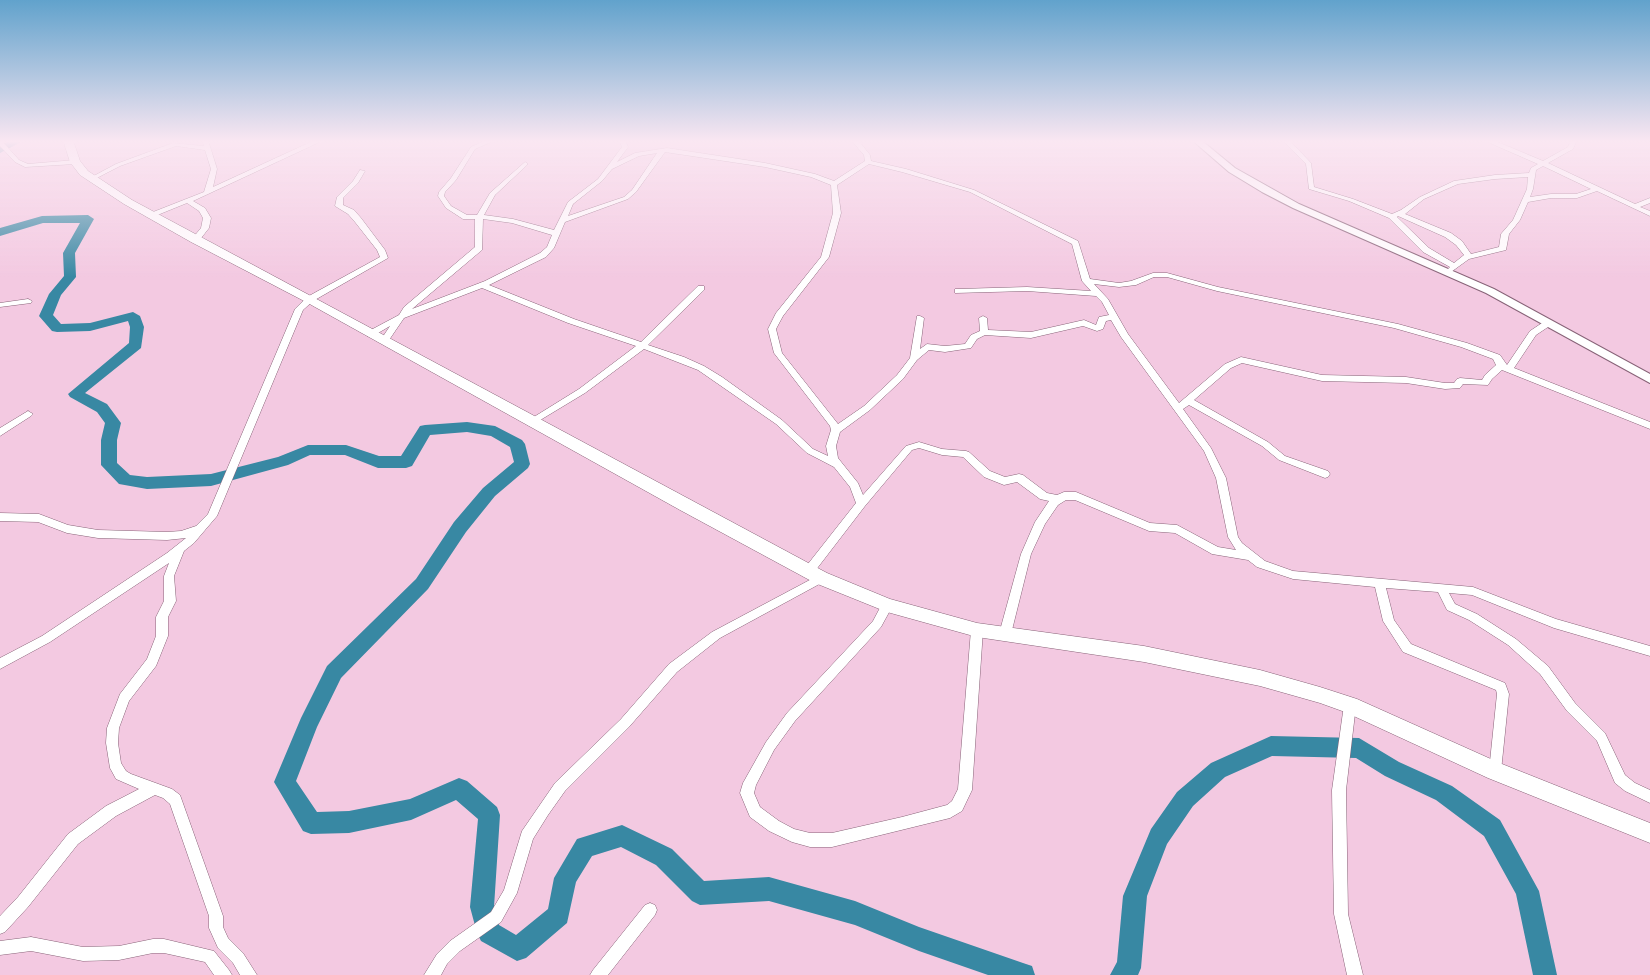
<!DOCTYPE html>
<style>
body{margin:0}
canvas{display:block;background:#f3c9e1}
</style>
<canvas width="1650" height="975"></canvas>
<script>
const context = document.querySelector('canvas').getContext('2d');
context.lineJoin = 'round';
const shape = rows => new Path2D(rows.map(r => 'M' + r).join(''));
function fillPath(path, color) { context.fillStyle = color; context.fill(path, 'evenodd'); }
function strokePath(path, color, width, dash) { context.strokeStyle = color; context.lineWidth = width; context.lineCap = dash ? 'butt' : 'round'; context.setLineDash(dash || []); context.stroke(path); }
fillPath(shape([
 [11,140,25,140,0,153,0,146,11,140],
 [88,215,94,219,75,253,76,277,61,295,53,315,61,324,90,323,133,312,140,316,144,327,141,348,85,393,107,404,121,423,117,440,117,463,130,475,147,477,211,474,278,457,308,445,346,445,379,456,401,456,420,426,425,425,467,422,495,426,522,440,525,444,530,464,528,468,495,496,466,532,428,589,341,678,317,727,296,781,317,812,349,811,410,799,459,778,467,781,497,807,500,815,494,907,499,925,516,935,548,909,554,878,577,839,622,825,672,849,704,881,769,877,855,901,919,927,1023,963,1032,966,1035,975,988,975,919,951,855,925,769,901,700,905,692,901,656,865,621,847,592,856,576,882,567,923,526,958,517,961,481,941,477,933,470,907,478,819,456,800,411,820,349,833,311,834,303,831,274,782,301,718,327,666,416,579,454,522,483,488,514,462,510,447,491,436,467,432,430,435,412,466,406,468,378,468,345,455,310,455,288,465,211,486,147,489,119,484,101,465,101,440,105,423,97,412,70,397,68,394,129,343,130,327,128,321,90,331,57,332,52,331,39,316,49,294,64,276,63,253,80,223,43,223,0,236,0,228,42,216,88,215],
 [1271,736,1359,738,1399,762,1452,786,1500,820,1539,891,1557,975,1533,975,1516,894,1484,836,1436,800,1385,776,1356,758,1272,756,1225,777,1193,806,1167,844,1147,896,1141,968,1138,975,1110,975,1117,962,1123,896,1151,829,1177,792,1211,763,1271,736]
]), '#3888a3');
const minor = shape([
 [0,140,2,141,19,160,28,164,75,160,78,162,75,164,25,167,15,162,0,146,0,140],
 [202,140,208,140,217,169,213,187,315,140,324,140,193,201,205,208,211,218,209,228,198,242,195,242,191,240,201,228,203,218,199,211,187,203,155,216,148,214,204,192,211,169,205,150,176,146,120,166,93,180,88,179,116,164,173,143,204,146,202,140],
 [486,140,496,140,475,149,456,180,445,192,444,196,451,206,467,215,477,215,490,193,525,162,527,163,527,165,495,195,484,215,513,219,554,230,568,202,598,179,622,147,619,140,625,140,628,147,617,162,635,153,667,148,765,163,815,174,834,181,865,161,864,155,851,140,858,140,870,155,871,161,906,169,974,190,1078,241,1090,279,1119,283,1131,281,1153,273,1167,273,1218,287,1398,324,1467,343,1500,355,1507,365,1530,331,1545,321,1551,321,1551,325,1536,335,1514,368,1650,422,1650,429,1502,370,1492,379,1488,385,1463,384,1460,388,1445,389,1406,383,1322,381,1242,363,1231,368,1194,400,1268,442,1285,456,1328,471,1330,474,1328,477,1325,478,1279,460,1262,446,1189,405,1183,409,1211,448,1226,478,1238,537,1242,543,1265,561,1293,571,1473,587,1556,619,1650,646,1650,656,1554,628,1472,595,1449,593,1455,604,1477,614,1516,639,1548,666,1575,703,1605,733,1625,775,1635,783,1650,790,1650,803,1625,791,1615,783,1597,741,1567,711,1540,674,1508,645,1469,620,1447,610,1438,592,1386,588,1394,620,1411,644,1505,683,1509,694,1501,771,1500,775,1495,777,1490,775,1489,771,1497,694,1496,690,1403,652,1383,621,1375,587,1293,579,1257,567,1248,560,1212,554,1175,533,1149,531,1075,500,1066,500,1058,505,1045,524,1031,554,1011,634,1009,637,1005,639,1001,637,999,634,1021,554,1035,522,1049,501,1040,499,1017,482,1004,485,984,477,963,457,942,455,919,448,912,450,865,506,812,575,808,576,804,575,803,572,804,569,856,503,850,487,834,467,807,453,776,424,698,370,644,349,585,393,532,425,527,422,529,420,579,389,636,346,568,323,482,288,404,318,387,343,381,343,380,341,390,326,373,336,367,336,367,332,399,315,404,307,475,247,475,219,463,219,446,208,438,196,439,192,451,178,471,147,486,140],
 [665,152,765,167,811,177,831,185,833,213,821,257,776,313,768,329,774,353,830,426,831,430,826,446,828,456,813,449,782,420,722,377,704,366,684,357,648,345,704,290,704,286,698,286,641,342,574,319,489,285,546,257,554,248,565,222,628,199,636,192,665,152],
 [657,153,632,190,624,197,568,216,573,204,602,181,612,169,639,156,657,153],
 [869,164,902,172,970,192,1072,244,1082,281,1091,291,1027,287,958,289,955,289,955,293,1027,291,1096,296,1102,302,1109,315,1099,317,1096,325,1084,320,1031,332,988,330,987,318,983,316,979,318,980,331,971,335,965,344,945,346,927,344,920,349,924,318,920,316,917,316,910,358,897,375,864,406,838,424,782,353,776,329,783,316,829,257,841,213,837,185,869,164],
 [483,219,512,223,552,235,547,247,540,253,485,281,412,309,482,250,483,219],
 [1154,277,1167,277,1217,291,1394,328,1461,347,1493,359,1496,365,1485,375,1482,380,1460,378,1457,379,1454,383,1445,383,1406,377,1322,375,1241,357,1225,364,1179,403,1128,334,1108,299,1094,284,1119,287,1136,285,1154,277],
 [1111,320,1121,337,1204,451,1216,478,1228,537,1236,550,1218,547,1177,525,1150,523,1076,492,1064,492,1057,495,1047,493,1023,475,1019,474,1005,477,990,471,969,452,966,451,942,449,919,442,906,446,863,495,858,483,838,458,836,446,840,432,870,410,903,379,917,360,929,350,945,352,971,348,977,339,985,335,1031,338,1083,326,1097,331,1103,329,1106,321,1111,320],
 [1282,140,1289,140,1311,163,1314,187,1353,199,1392,214,1401,210,1420,197,1454,181,1495,175,1529,173,1531,168,1538,164,1483,140,1493,140,1543,161,1568,147,1571,140,1577,140,1573,149,1548,163,1635,204,1650,198,1650,203,1640,207,1650,211,1650,216,1597,191,1577,198,1551,198,1528,202,1520,220,1509,234,1506,250,1469,259,1451,272,1447,270,1450,267,1423,252,1389,218,1349,201,1309,189,1306,164,1282,140],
 [1543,166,1591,189,1576,194,1551,194,1530,197,1533,189,1536,170,1543,166],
 [1528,177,1527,189,1513,220,1501,234,1499,247,1471,254,1462,241,1451,233,1405,214,1424,199,1458,184,1495,179,1528,177],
 [1398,216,1445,237,1456,245,1464,255,1454,263,1429,248,1397,217,1398,216],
 [360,170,365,171,358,183,343,198,343,205,354,210,361,218,385,250,388,258,313,301,303,310,217,516,194,543,184,551,174,576,176,601,168,617,168,636,156,666,129,701,119,728,118,743,121,763,126,771,131,774,172,789,180,795,223,916,223,927,228,938,243,953,257,975,240,975,233,963,218,948,209,928,209,916,170,804,163,798,155,795,116,816,78,844,28,907,5,932,0,934,0,916,18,897,68,834,106,806,139,789,116,779,110,768,106,743,107,728,120,694,147,659,156,636,156,617,164,601,164,576,169,563,50,642,0,669,0,658,42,636,167,553,186,538,167,540,98,538,67,533,38,522,0,521,0,513,39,514,68,525,98,530,167,532,181,531,196,526,208,514,295,309,307,297,380,257,377,250,355,222,348,214,335,206,337,197,353,181,360,170],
 [28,299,32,301,31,303,0,307,0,303,28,299],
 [28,411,33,414,31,416,0,436,0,428,28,411],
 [821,574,825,575,826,578,825,581,720,638,677,672,629,727,565,791,548,815,533,839,517,893,501,922,460,951,447,964,441,975,424,975,437,954,450,941,491,912,504,890,522,831,555,783,621,719,669,664,712,632,821,574],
 [887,600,891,602,893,605,881,627,795,721,774,750,756,785,754,793,760,807,779,821,794,829,810,833,832,833,902,817,947,805,952,801,958,789,971,630,973,627,977,625,981,627,983,630,972,790,962,811,950,818,832,847,810,847,792,842,769,831,750,817,740,793,743,783,766,742,787,713,873,621,883,602,887,600],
 [1350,699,1354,701,1356,705,1346,790,1348,914,1363,975,1347,975,1334,914,1332,790,1344,705,1346,701,1350,699],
 [650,903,655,905,657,910,655,915,608,975,590,975,593,970,645,905,650,903],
 [31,937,83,947,119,946,153,939,164,939,214,951,229,970,232,975,214,975,205,962,164,953,153,953,119,960,83,961,31,951,0,955,0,941,31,937]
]);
const major = shape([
 [1192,140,1201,140,1235,168,1299,204,1494,289,1650,374,1650,383,1486,293,1293,208,1262,192,1229,172,1192,140]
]);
const highway = shape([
 [63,140,73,140,80,161,88,171,132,200,827,573,890,599,977,623,1144,646,1260,670,1320,687,1357,699,1502,764,1650,823,1650,843,1488,778,1345,712,1320,703,1260,686,1144,662,977,637,887,612,815,583,680,510,306,302,191,242,124,204,80,175,70,162,63,140]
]);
strokePath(minor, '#886378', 1);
strokePath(major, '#886378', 2);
strokePath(highway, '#886378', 1);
fillPath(minor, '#fff');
fillPath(major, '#fff');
fillPath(highway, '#fff');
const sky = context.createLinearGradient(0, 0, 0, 277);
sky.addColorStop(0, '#61a2cc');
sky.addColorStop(0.51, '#fae7f2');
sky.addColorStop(1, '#fae7f200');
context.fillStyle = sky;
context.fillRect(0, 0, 1650, 277);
</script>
